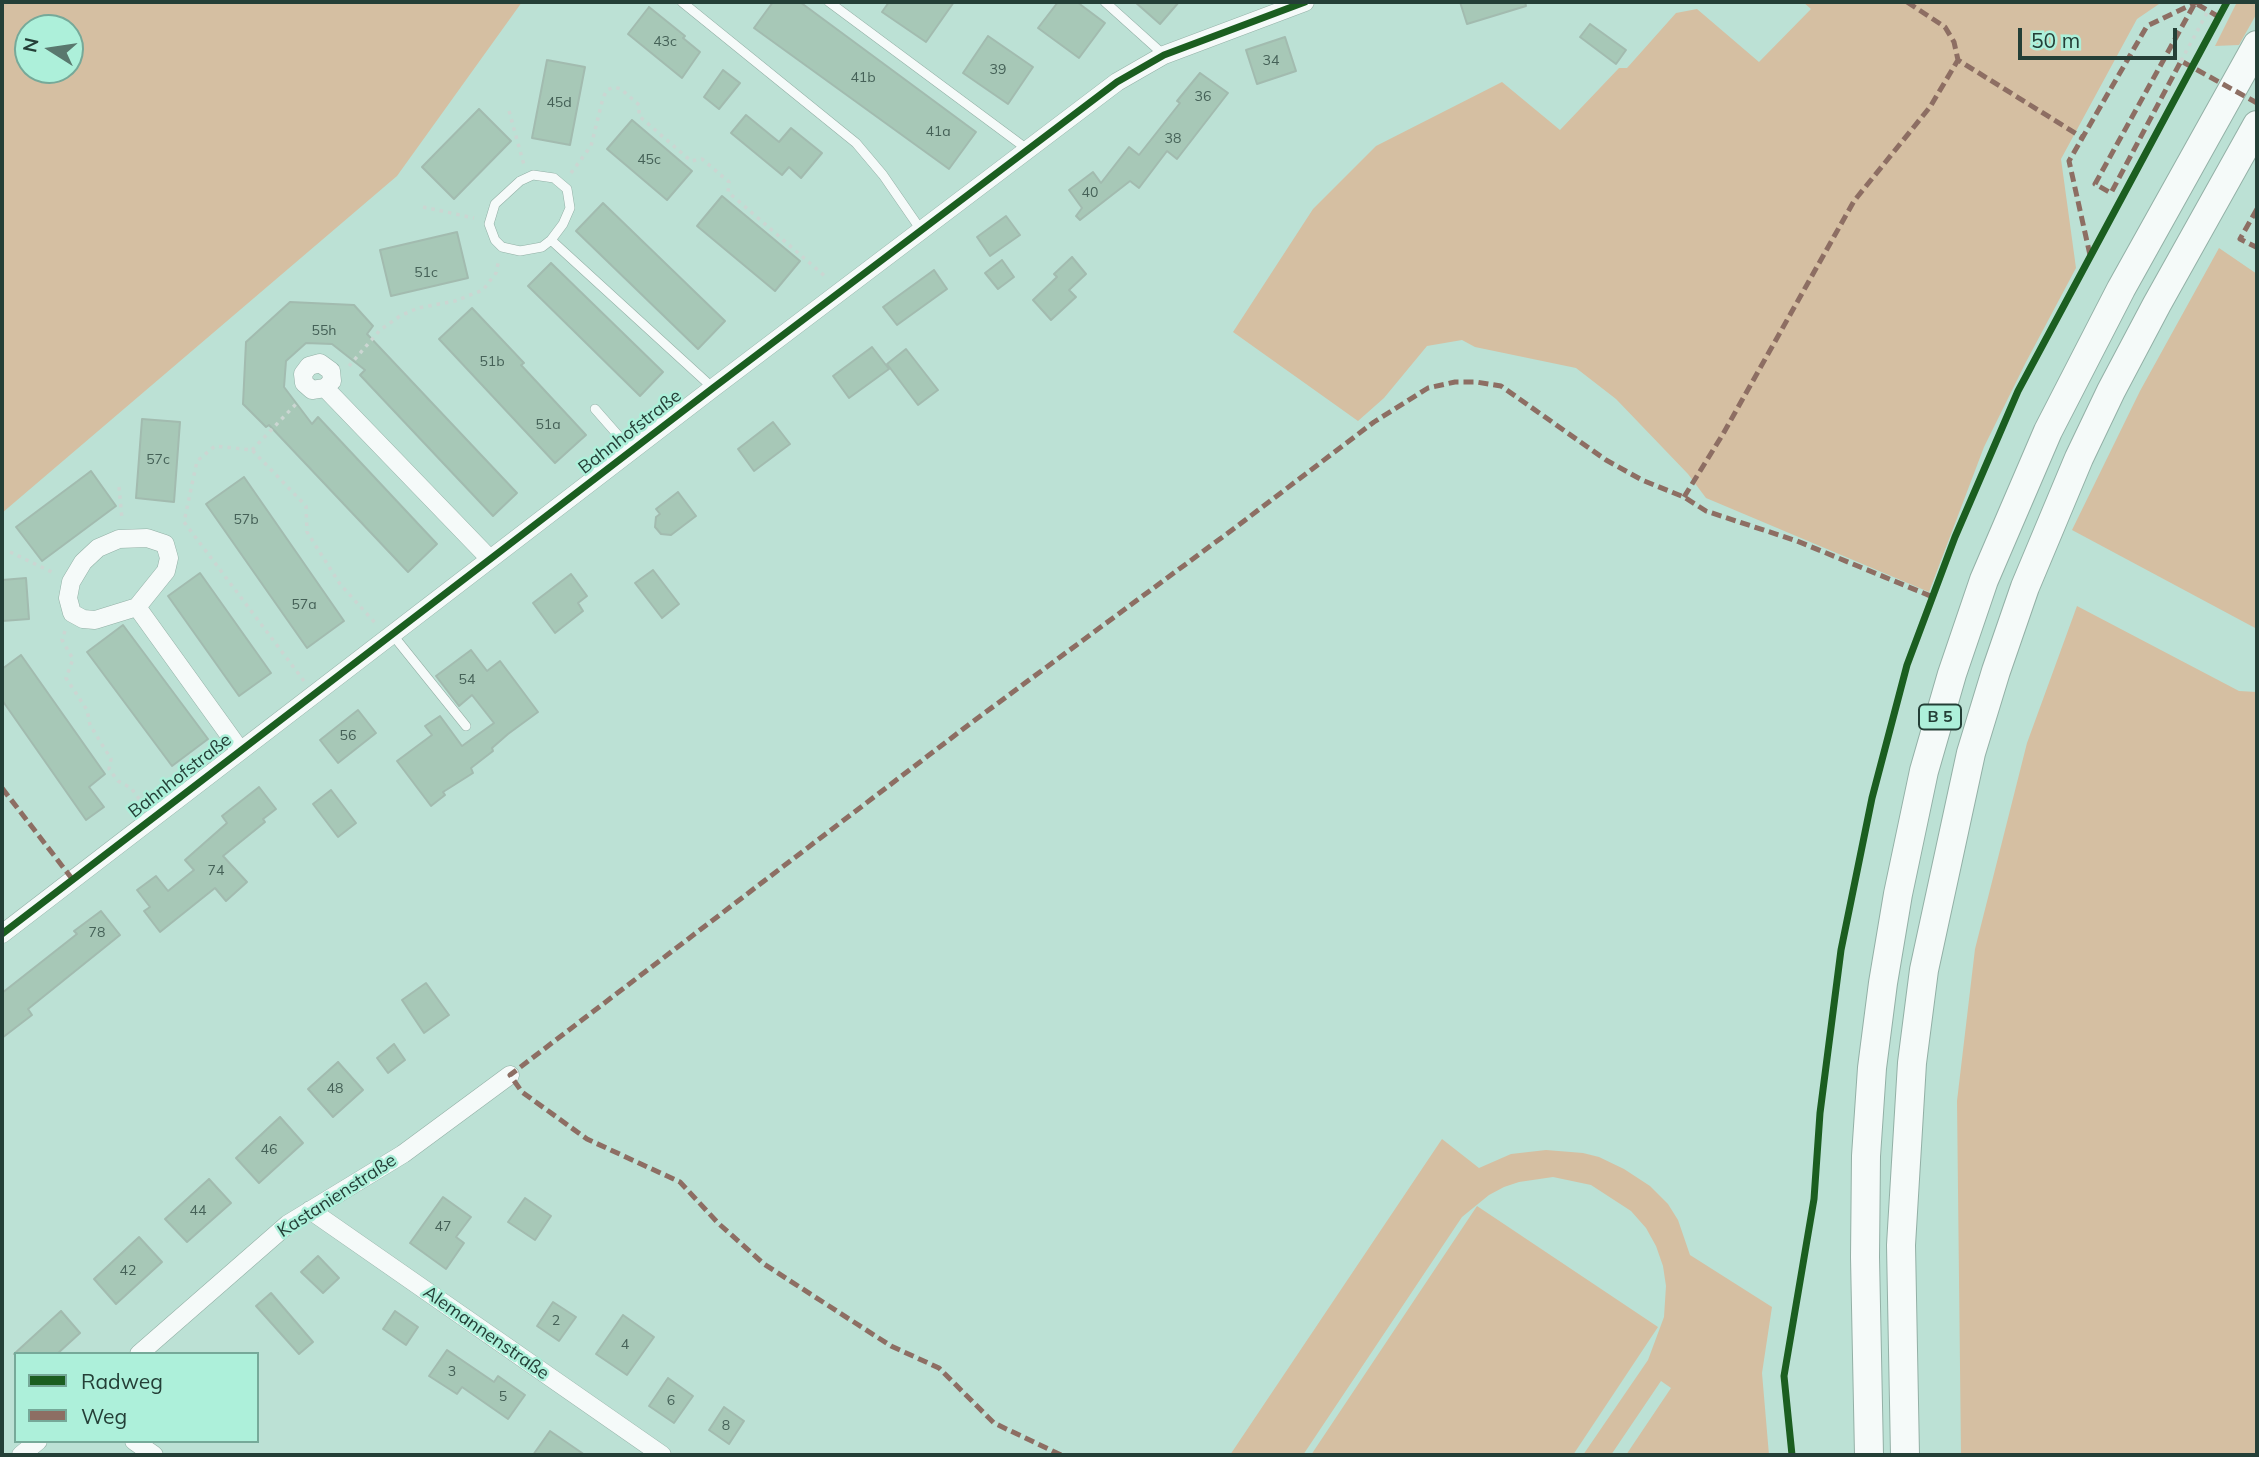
<!DOCTYPE html>
<meta charset="utf-8">
<style>
body{margin:0}
#map{position:relative;width:2259px;height:1457px;overflow:hidden;background:#bce1d5;font-family:Mulish,sans-serif}
canvas{display:block}
.frame{position:absolute;inset:0;border:4px solid #243f37;pointer-events:none}
.legend{position:absolute;left:14px;top:1352px;width:245px;height:91px;box-sizing:border-box;background:#adf0da;border:2px solid #76a999;margin:0;padding:9px 12px;list-style:none;font-size:21px;color:#243f37}
.legend li{display:flex;align-items:center;gap:14px;height:35px}
.legend b{width:35px;border:2px solid #76a999}
.north{position:absolute;left:14px;top:14px;width:70px;height:70px;box-sizing:border-box;background:#adf0da;border:2px solid #76a999;border-radius:50%;rotate:282deg;font-size:19px;font-weight:700;line-height:28px;text-align:center;color:#243f37}
.north::after{content:'';display:block;margin:auto;width:24px;height:32px;background:#59786e;clip-path:polygon(50% 0,100% 100%,50% 72%,0 100%)}
.scale{position:absolute;left:2018px;top:28px;width:159px;height:32px;box-sizing:border-box;border:4px solid #243f37;border-top:0;padding-left:9px;font-size:21px;line-height:24px;white-space:nowrap;color:#243f37;-webkit-text-stroke:5px #adf0da;paint-order:stroke}
</style>
<div id="map">
<canvas width="2259" height="1457"></canvas>
<div class="frame"></div>
<ul class="legend">
<li><b style="height:9px;background:#1b5e20"></b>Radweg</li>
<li><b style="height:9px;background:#8d6e63"></b>Weg</li>
</ul>
<div class="north">N</div>
<div class="scale">50 m</div>
</div>
<script>
const context = document.querySelector('canvas').getContext('2d');
context.lineJoin = 'round';
function fillPath(path, color) { context.fillStyle = color; context.fill(path, 'evenodd'); }
const shape = rows => new Path2D(rows.map(r => 'M' + r).join(''));
function strokePath(path, color, width, dash) { context.strokeStyle = color; context.lineWidth = width; context.lineCap = dash ? 'butt' : 'round'; context.setLineDash(dash || []); context.stroke(path); }
function write(font, color, halo, rows, align = 'center') {
  context.font = font + ' Mulish,sans-serif'; context.lineWidth = 5; context.setLineDash([]); context.textBaseline = 'middle'; context.strokeStyle = halo; context.fillStyle = color; for (const [text, x, y, turn = 0] of rows) {
    context.save(); context.translate(x, y); context.rotate((+turn || 0) * Math.PI / 180); context.textAlign = isNaN(turn) ? turn : align; if (halo) context.strokeText(text, 0, 0); context.fillText(text, 0, 0); context.restore();
  }
}
fillPath(shape([
 [2,2,522,2,397,176,2,513],
 [28,28,70,28,70,70,28,70],
 [1803,2,2162,2,2137,19,2061,159,2076,268,2026,362,1984,447,1929,592,1706,498,1688,474,1616,399,1576,368,1475,347,1462,340,1427,346,1384,398,1358,421,1233,332,1313,209,1376,146,1502,82,1560,130,1619,68,1627,68,1676,13,1697,9,1759,62,1811,9],
 [2237,2,2257,2,2257,13,2239,45,2215,46],
 [2219,248,2257,274,2257,629,2072,530,2140,391],
 [2077,606,2239,691,2257,692,2257,1455,1961,1455,1957,1101,1975,949,2027,743],
 [1442,1139,1479,1168,1511,1154,1546,1150,1583,1153,1599,1157,1624,1169,1650,1186,1668,1204,1678,1220,1690,1255,1772,1307,1762,1373,1769,1455,1626,1455,1671,1388,1661,1381,1611,1455,1583,1455,1648,1360,1664,1317,1666,1286,1663,1266,1656,1246,1646,1228,1631,1211,1591,1185,1553,1177,1519,1182,1504,1187,1489,1195,1462,1217,1303,1455,1230,1455],
 [1477,1206,1658,1327,1573,1455,1311,1455]
]), '#d5bfa2');
const building = shape([
 [773,2,800,2,976,132,949,169,754,28,773,2],
 [889,2,954,2,926,42,882,12,889,2],
 [1058,2,1077,2,1105,23,1079,58,1038,28,1058,2],
 [1135,2,1179,2,1160,24,1135,2],
 [1460,2,1525,2,1526,6,1467,24,1460,2],
 [649,7,685,36,683,38,700,52,682,78,628,34,649,7],
 [1590,24,1626,50,1616,64,1580,37,1590,24],
 [988,36,1033,67,1008,104,963,73,988,36],
 [1285,37,1296,71,1257,84,1246,50,1285,37],
 [547,60,585,67,570,145,532,138,547,60],
 [723,70,740,83,719,109,704,97,723,70],
 [1200,73,1228,93,1177,159,1167,151,1139,188,1130,181,1080,220,1076,216,1082,208,1069,190,1093,172,1101,183,1129,147,1139,155,1180,103,1177,101,1200,73],
 [479,109,511,141,454,199,422,167,479,109],
 [746,115,779,142,791,128,822,153,801,178,789,167,782,175,731,133,746,115],
 [632,120,692,171,667,200,607,149,632,120],
 [722,196,800,261,775,291,697,226,722,196],
 [603,203,725,321,698,349,576,231,603,203],
 [1006,216,1020,235,990,256,977,237,1006,216],
 [457,232,468,278,391,296,380,250,457,232],
 [1072,257,1086,274,1069,290,1076,297,1051,320,1033,300,1057,277,1054,274,1072,257],
 [1002,260,1014,277,998,289,985,273,1002,260],
 [551,263,663,372,640,396,528,286,551,263],
 [934,270,947,289,897,325,883,307,934,270],
 [290,302,354,305,373,326,367,334,517,493,493,516,360,375,365,370,332,344,306,343,286,361,284,387,312,424,318,417,437,544,408,572,269,425,266,427,243,404,246,342,290,302],
 [472,308,524,363,521,365,586,435,555,463,439,339,472,308],
 [872,347,889,369,849,398,833,376,872,347],
 [906,349,938,390,918,405,887,364,906,349],
 [142,419,180,422,174,502,136,498,142,419],
 [773,422,790,444,754,471,738,449,773,422],
 [91,471,116,506,42,561,16,527,91,471],
 [244,477,344,621,307,648,206,504,244,477],
 [678,492,696,516,671,535,661,534,655,527,656,517,660,514,656,509,678,492],
 [653,570,679,604,662,618,635,583,653,570],
 [200,573,271,673,239,696,168,596,200,573],
 [571,574,587,596,578,603,583,611,555,633,533,603,571,574],
 [26,578,29,619,2,621,2,580,26,578],
 [123,625,208,739,172,766,87,652,123,625],
 [471,650,487,671,500,661,538,712,508,734,492,748,493,751,471,768,473,773,443,792,445,795,431,806,397,761,432,735,425,726,440,716,462,746,494,723,472,695,459,706,436,676,471,650],
 [21,655,105,774,89,787,104,807,86,820,2,700,2,669,21,655],
 [358,710,376,733,338,763,320,740,358,710],
 [259,787,276,809,263,819,265,822,223,856,247,882,226,901,215,888,160,932,144,911,150,907,137,890,156,876,168,891,194,870,185,860,227,823,222,816,259,787],
 [331,790,356,823,338,837,313,804,331,790],
 [101,911,120,935,28,1009,32,1015,2,1038,2,993,77,934,74,931,101,911],
 [426,983,449,1015,424,1033,402,1000,426,983],
 [394,1044,405,1060,388,1073,377,1058,394,1044],
 [338,1062,363,1090,333,1117,308,1089,338,1062],
 [280,1117,303,1143,259,1183,236,1158,280,1117],
 [209,1179,231,1203,187,1242,165,1219,209,1179],
 [443,1197,471,1217,456,1237,464,1243,446,1269,410,1243,443,1197],
 [525,1198,551,1216,535,1240,508,1222,525,1198],
 [139,1237,162,1262,116,1304,94,1279,139,1237],
 [318,1256,339,1278,323,1293,301,1272,318,1256],
 [271,1293,313,1342,299,1354,256,1306,271,1293],
 [553,1302,576,1317,559,1341,537,1326,553,1302],
 [61,1311,80,1333,57,1354,14,1354,61,1311],
 [395,1311,418,1327,406,1345,383,1329,395,1311],
 [623,1315,654,1337,627,1375,596,1354,623,1315],
 [447,1350,494,1382,498,1376,525,1395,508,1419,462,1387,457,1394,429,1376,447,1350],
 [668,1378,693,1396,674,1423,649,1406,668,1378],
 [724,1407,744,1421,729,1444,709,1430,724,1407],
 [550,1431,585,1455,533,1455,550,1431]
]);
fillPath(building, '#a7c8b7');
strokePath(building, '#a2bbaf', 2);
const service = shape([
 [682,2,856,143,883,175,921,230],
 [829,2,1027,149],
 [1105,2,1164,55],
 [551,240,542,247,520,251,502,247,495,240,489,224,495,204,520,181,533,175,554,178,567,189,570,208,563,224,551,240,713,388],
 [595,409,631,450],
 [392,634,466,726]
]);
const minor = shape([
 [325,388,312,390,304,383,303,374,309,366,320,363,331,371,332,381,325,388,490,559],
 [137,607,95,620,83,619,72,613,68,598,71,582,83,562,98,548,119,539,147,538,165,544,169,558,166,571,137,607,240,750],
 [2,934,713,388,1117,82,1164,55,1305,2],
 [310,1210,662,1455],
 [139,1354,288,1224,403,1154,510,1075],
 [134,1441,154,1455],
 [21,1455,38,1441]
]);
const trunk = shape([
 [1869,1455,1865,1257,1866,1156,1872,1068,1883,983,1898,894,1924,771,1952,674,1984,580,2048,431,2121,289,2257,45],
 [1905,1455,1901,1245,1912,1063,1924,970,1971,753,1996,671,2025,587,2079,458,2111,391,2157,304,2257,125]
]);
strokePath(service, '#93b0a6', 10);
strokePath(minor, '#93b0a6', 19);
strokePath(trunk, '#93b0a6', 30);
strokePath(shape([
 [2181,61,2208,11],
 [509,111,524,165],
 [571,173,591,146,603,98,607,90,614,87,621,89,639,105,639,116,691,161,702,159,729,182,728,192,827,278],
 [423,207,474,218],
 [349,366,380,330,400,316,418,308,455,301,483,290,496,273,499,259],
 [252,450,297,403],
 [119,487,122,519],
 [10,552,54,573],
 [65,631,62,640,73,659,66,678,87,710,90,725,111,759,109,769,118,781,131,788,143,804],
 [304,681,184,522,197,461,215,446,252,450,306,506,307,532,340,584,376,624]
]), '#cbd6d2', 3.5, [3.5, 5]);
strokePath(service, '#f5faf9', 9);
strokePath(minor, '#f5faf9', 18);
strokePath(trunk, '#f5faf9', 28);
strokePath(shape([
 [1907,2,1945,27,1954,42,1958,60,2083,138],
 [2219,17,2195,3,2095,184,2111,193,2181,61,2257,103],
 [2257,209,2240,239,2256,247,2257,243],
 [2090,255,2069,161,2147,26,2197,2],
 [1684,497,1723,434,1854,201,1930,107,1958,60],
 [2,788,73,880],
 [1061,1455,994,1423,939,1368,891,1346,764,1264,718,1223,680,1182,587,1139,522,1092,510,1075,971,723,1236,527,1374,422,1428,388,1455,382,1476,382,1501,386,1606,460,1642,480,1684,497,1706,511,1797,541,1933,597]
]), '#8d6e63', 5, [10, 5]);
strokePath(shape([
 [2,934,713,388,1117,82,1164,55,1305,2],
 [1792,1455,1784,1376,1814,1199,1820,1113,1841,950,1872,798,1907,665,1955,537,2018,391,2227,2]
]), '#1b5e20', 7);
write('14px', '#456157', null, [
 ["43c",665,42],
 ["34",1271,61],
 ["39",998,70],
 ["41b",863,78],
 ["36",1203,97],
 ["45d",559,103],
 ["41a",938,132],
 ["38",1173,139],
 ["45c",649,160],
 ["40",1090,193],
 ["51c",426,273],
 ["55h",324,331],
 ["51b",492,362],
 ["51a",548,425],
 ["57c",158,460],
 ["57b",246,520],
 ["57a",304,605],
 ["54",467,680],
 ["56",348,736],
 ["74",216,871],
 ["78",97,933],
 ["48",335,1089],
 ["46",269,1150],
 ["44",198,1211],
 ["47",443,1227],
 ["42",128,1271],
 ["2",556,1321],
 ["4",625,1345],
 ["3",452,1372],
 ["5",503,1397],
 ["6",671,1401],
 ["8",726,1426]
]);
for (const [x, y, w] of [
 [1940,717,42]
]) { const box = new Path2D(); box.roundRect(x - w / 2, y - 12.5, w, 25, 5); context.fillStyle = '#adf0da'; context.fill(box); strokePath(box, '#243f37', 2); }
write('bold 16px', '#243f37', null, [
 ["B 5",1940,717]
]);
write('18px', '#243f37', '#adf0da', [
 ["Bahnhofstraße",630,432,-38],
 ["Bahnhofstraße",180,776,-38],
 ["Kastanienstraße",337,1196,-33],
 ["Alemannenstraße",486,1333,35]
]);
</script>
